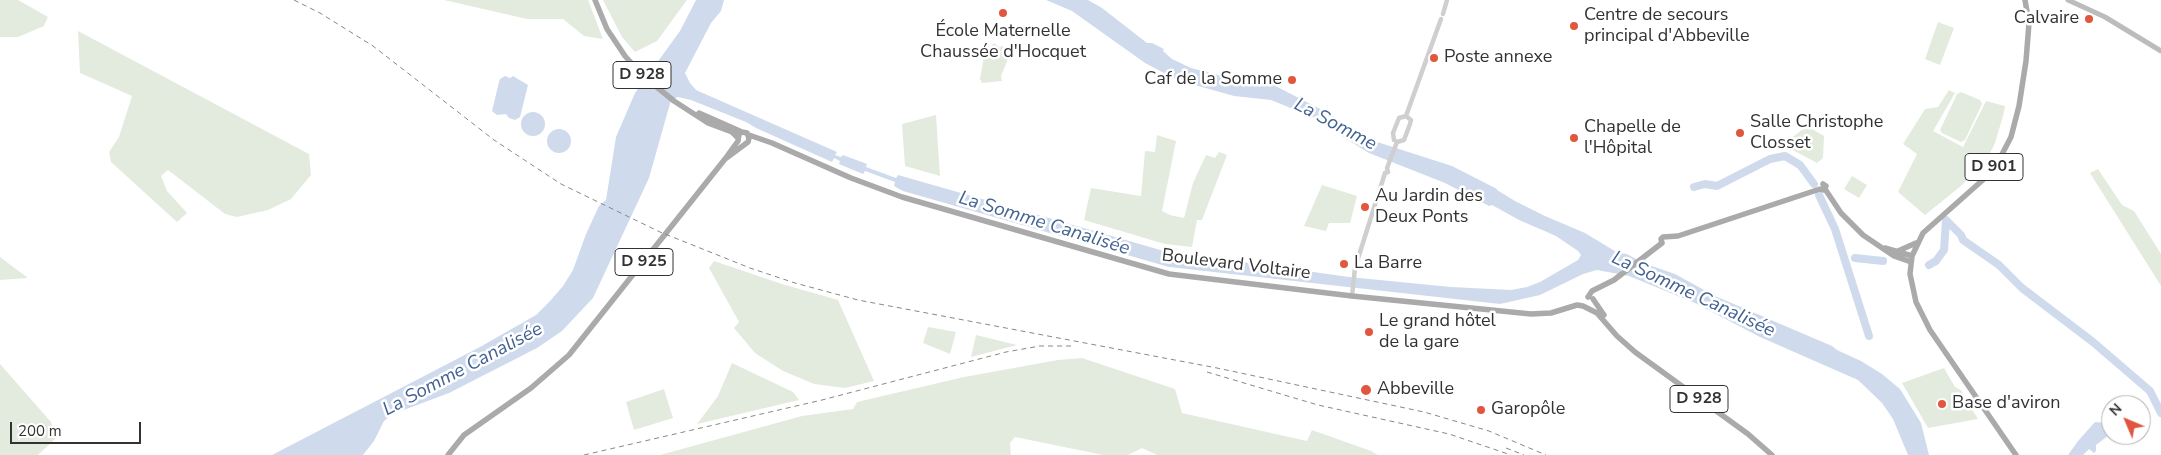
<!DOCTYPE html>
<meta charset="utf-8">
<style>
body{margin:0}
#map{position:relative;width:2161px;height:455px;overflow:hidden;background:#fff;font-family:"Nunito Sans",sans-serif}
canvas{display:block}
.north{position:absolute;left:2101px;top:395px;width:50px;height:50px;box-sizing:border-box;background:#fff;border:1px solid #adadad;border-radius:50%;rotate:315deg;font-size:14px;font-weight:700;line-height:20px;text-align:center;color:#323232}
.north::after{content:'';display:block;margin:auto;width:18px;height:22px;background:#e0563e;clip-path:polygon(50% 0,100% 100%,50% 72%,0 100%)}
.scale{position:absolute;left:10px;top:422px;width:131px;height:22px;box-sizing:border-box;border:2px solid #323232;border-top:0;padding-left:6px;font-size:15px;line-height:18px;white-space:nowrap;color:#323232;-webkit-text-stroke:4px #fff;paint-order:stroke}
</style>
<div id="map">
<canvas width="2161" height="455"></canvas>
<div class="north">N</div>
<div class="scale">200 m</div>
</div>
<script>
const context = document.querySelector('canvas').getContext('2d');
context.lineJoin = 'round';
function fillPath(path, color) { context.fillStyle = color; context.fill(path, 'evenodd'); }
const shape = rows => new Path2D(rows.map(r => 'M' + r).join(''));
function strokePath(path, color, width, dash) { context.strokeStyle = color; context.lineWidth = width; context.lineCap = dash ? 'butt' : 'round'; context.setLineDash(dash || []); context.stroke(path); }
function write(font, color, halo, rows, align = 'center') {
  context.font = font + ' "Nunito Sans",sans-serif'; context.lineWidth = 5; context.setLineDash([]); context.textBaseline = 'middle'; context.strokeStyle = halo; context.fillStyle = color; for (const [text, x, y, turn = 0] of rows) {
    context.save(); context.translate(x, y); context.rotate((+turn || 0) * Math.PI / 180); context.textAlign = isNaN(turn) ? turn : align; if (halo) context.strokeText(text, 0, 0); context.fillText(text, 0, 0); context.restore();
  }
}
fillPath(shape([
 [0,0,18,0,48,17,44,26,18,37,0,37],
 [444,0,588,0,603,39,584,36,563,19,527,19],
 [603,0,687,0,657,41,635,52,622,37],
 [1938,22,1954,28,1940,65,1925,59],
 [78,31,309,154,311,175,291,199,268,210,237,217,225,214,168,170,161,176,167,191,187,213,177,222,111,162,109,152,119,137,132,96,80,73],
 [994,43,999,47,1003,46,1008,59,1001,76,1002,81,982,83,980,79,984,56,984,49,989,48],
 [1949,90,1955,93,1933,131,1963,147,1986,101,2005,106,2003,116,1995,143,1986,161,1961,186,1925,215,1898,192,1917,154,1903,144,1925,109,1938,107],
 [1961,92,1980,100,1982,104,1965,140,1961,142,1942,133,1940,130,1957,94],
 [936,115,940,176,905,166,902,124],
 [1807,126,1824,136,1823,158,1817,163,1789,148,1787,145,1790,139],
 [1157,135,1176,141,1162,211,1170,215,1184,218,1193,183,1206,155,1215,158,1219,152,1227,155,1202,220,1197,220,1192,247,1165,244,1084,220,1091,188,1141,196,1145,151,1155,152],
 [2098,169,2122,205,2134,211,2161,254,2161,286,2090,173],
 [1852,176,1867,185,1859,198,1844,189],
 [1322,185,1357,196,1350,223,1329,223,1326,231,1304,226],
 [0,257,28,278,0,280],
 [714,261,782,284,838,300,874,381,845,388,814,384,783,371,755,353,734,328,739,322,709,268],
 [928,327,956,332,950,354,923,343],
 [976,335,1017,345,971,357],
 [1082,358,1175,389,1182,413,1307,441,1312,430,1371,451,1378,455,1157,455,1142,448,1128,455,1103,455,1015,437,1010,443,1011,455,660,455,802,416,853,409,857,402,964,377,1058,360],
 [732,363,793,392,799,400,697,424,718,396],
 [0,364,51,422,55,439,38,455,0,455],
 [1944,368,1955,387,1961,390,1978,419,1928,428,1902,383],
 [664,389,673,418,634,430,626,402]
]), '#e3ebdf');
fillPath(shape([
 [696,0,724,0,721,11,711,23,685,73,690,83,696,90,837,152,835,155,841,157,843,155,867,164,866,167,896,178,898,175,1164,251,1349,277,1451,287,1511,290,1527,287,1540,282,1578,260,1581,255,1578,251,1556,236,1519,220,1492,205,1489,206,1445,183,1369,153,1340,135,1325,122,1271,100,1234,96,1177,80,1145,63,1072,11,1046,0,1088,0,1102,8,1147,43,1152,43,1164,49,1163,51,1172,59,1191,68,1230,78,1248,80,1260,78,1328,113,1371,140,1452,166,1497,189,1497,190,1515,201,1545,216,1585,233,1618,253,1627,254,1643,263,1675,274,1715,296,1832,346,1837,350,1861,361,1882,374,1900,389,1921,423,1929,455,1908,455,1893,419,1882,403,1858,380,1760,337,1695,303,1629,276,1597,270,1583,274,1540,295,1500,304,1169,267,903,191,894,186,895,182,865,171,863,174,839,164,840,161,834,158,832,162,756,128,746,122,691,100,678,97,671,100,649,178,593,298,562,331,537,348,449,393,393,414,384,421,374,441,363,455,272,455,480,347,536,315,550,301,563,286,573,270,586,234,599,206,606,200,616,137,635,93,680,31],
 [505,76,510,78,513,76,528,85,520,117,515,120,509,118,506,114,497,115,492,111,499,82,500,79],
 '521 124a12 12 0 1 1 24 0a12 12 0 1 1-24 0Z',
 '547 141a12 12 0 1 1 24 0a12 12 0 1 1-24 0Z',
 [2095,422,2107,423,2110,426,2109,435,2096,445,2096,451,2094,453,2089,449,2083,455,2068,455,2078,441]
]), '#cfdbed');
strokePath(shape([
 [1694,187,1705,184,1717,186,1770,159,1785,156,1800,165,1814,184],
 [1819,195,1835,229,1869,336],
 [1855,258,1883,261],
 [1929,265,1936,261,1944,250,1946,220,1961,235,1963,240,1999,265,2022,288,2093,342,2150,391,2161,413]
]), '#cfdbed', 8);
strokePath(shape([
 [1443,14,1447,0],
 [1406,116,1441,19],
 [1397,142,1394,140,1393,133,1399,118,1406,116],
 [1397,142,1404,140,1410,124,1411,120,1406,116],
 [1385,173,1388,172,1387,168,1397,142],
 [1352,296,1355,268,1385,173]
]), '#cfcfcf', 4.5);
strokePath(shape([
 [2068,0,2105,17,2161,51]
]), '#bcbcbc', 5);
strokePath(shape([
 [595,0,607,29,625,56,642,75,674,101,708,123,732,132,737,137],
 [699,113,742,132],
 [749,135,772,143,851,178,902,197,1169,274,1352,296,1531,314,1551,313,1577,305,1583,306,1597,313,1617,336,1635,352,1748,434,1772,455],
 [1825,189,1841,213,1863,235,1894,256,1911,262],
 [1662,243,1661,239,1663,237,1678,236,1820,189,1824,190,1826,186,1823,184],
 [1885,248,1912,256],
 [1898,251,1916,243],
 [1588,297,1592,291,1614,280,1662,243],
 [1593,299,1604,315],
 [448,455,464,435,531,388,569,355,725,159,738,141,739,134,742,132,747,133,749,138,748,142,725,159],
 [2016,455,1930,330,1916,302,1910,274,1912,256,1923,233,1985,178,1999,160,2011,137,2019,106,2026,61,2029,23,2025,0]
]), '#aaa', 5.5);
strokePath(shape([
 [294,0,320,13,373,46,494,140,561,184,660,232,750,268,795,283,858,300,1217,368,1424,412,1489,431,1546,455],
 [1207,372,1318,405,1449,434,1511,455],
 [1506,448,1524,455],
 [584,455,822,400,1006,352,1040,346,1071,346]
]), '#878787', 1, [5, 4]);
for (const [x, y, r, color] of [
 [1003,13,5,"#e0563e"],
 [2089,19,5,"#e0563e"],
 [1574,26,5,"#e0563e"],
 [1434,58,5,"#e0563e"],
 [1292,80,5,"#e0563e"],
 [1740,133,5,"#e0563e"],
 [1574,138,5,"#e0563e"],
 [1365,207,5,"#e0563e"],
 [1344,264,5,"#e0563e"],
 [1369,332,5,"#e0563e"],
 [1366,390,6,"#e0563e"],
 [1942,404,5,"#e0563e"],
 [1481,410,5,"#e0563e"]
]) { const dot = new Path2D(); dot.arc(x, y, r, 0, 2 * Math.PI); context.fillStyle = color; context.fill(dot); strokePath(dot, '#fff', 2); }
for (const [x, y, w] of [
 [642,75,58],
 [1994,167,58],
 [644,262,58],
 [1699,399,58]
]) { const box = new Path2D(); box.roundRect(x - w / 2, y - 13.5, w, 27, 4); context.fillStyle = '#fff'; context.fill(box); strokePath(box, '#323232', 1); }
write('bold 16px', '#323232', null, [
 ["D 928",642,75],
 ["D 901",1994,167],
 ["D 925",644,262],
 ["D 928",1699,399]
]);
write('18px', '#323232', '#fff', [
 ["Centre de secours",1584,16],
 ["principal d'Abbeville",1584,37],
 ["Calvaire",2079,19,"right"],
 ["École Maternelle",1003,32,"center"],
 ["Chaussée d'Hocquet",1003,53,"center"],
 ["Poste annexe",1444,58],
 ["Caf de la Somme",1282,80,"right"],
 ["Salle Christophe",1750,123],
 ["Closset",1750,144],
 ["Chapelle de",1584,128],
 ["l'Hôpital",1584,149],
 ["Au Jardin des",1375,197],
 ["Deux Ponts",1375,218],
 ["La Barre",1354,264],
 ["Le grand hôtel",1379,322],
 ["de la gare",1379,343],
 ["Abbeville",1377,390],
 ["Base d'aviron",1952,404],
 ["Garopôle",1491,410]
], 'left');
write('18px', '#323232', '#fff', [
 ["Boulevard Voltaire",1236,265,7]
]);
write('italic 19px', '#426293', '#fff', [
 ["La Somme",1335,125,28],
 ["La Somme Canalisée",1044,224,17],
 ["La Somme Canalisée",1693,295,25],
 ["La Somme Canalisée",463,370,-28]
]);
</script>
